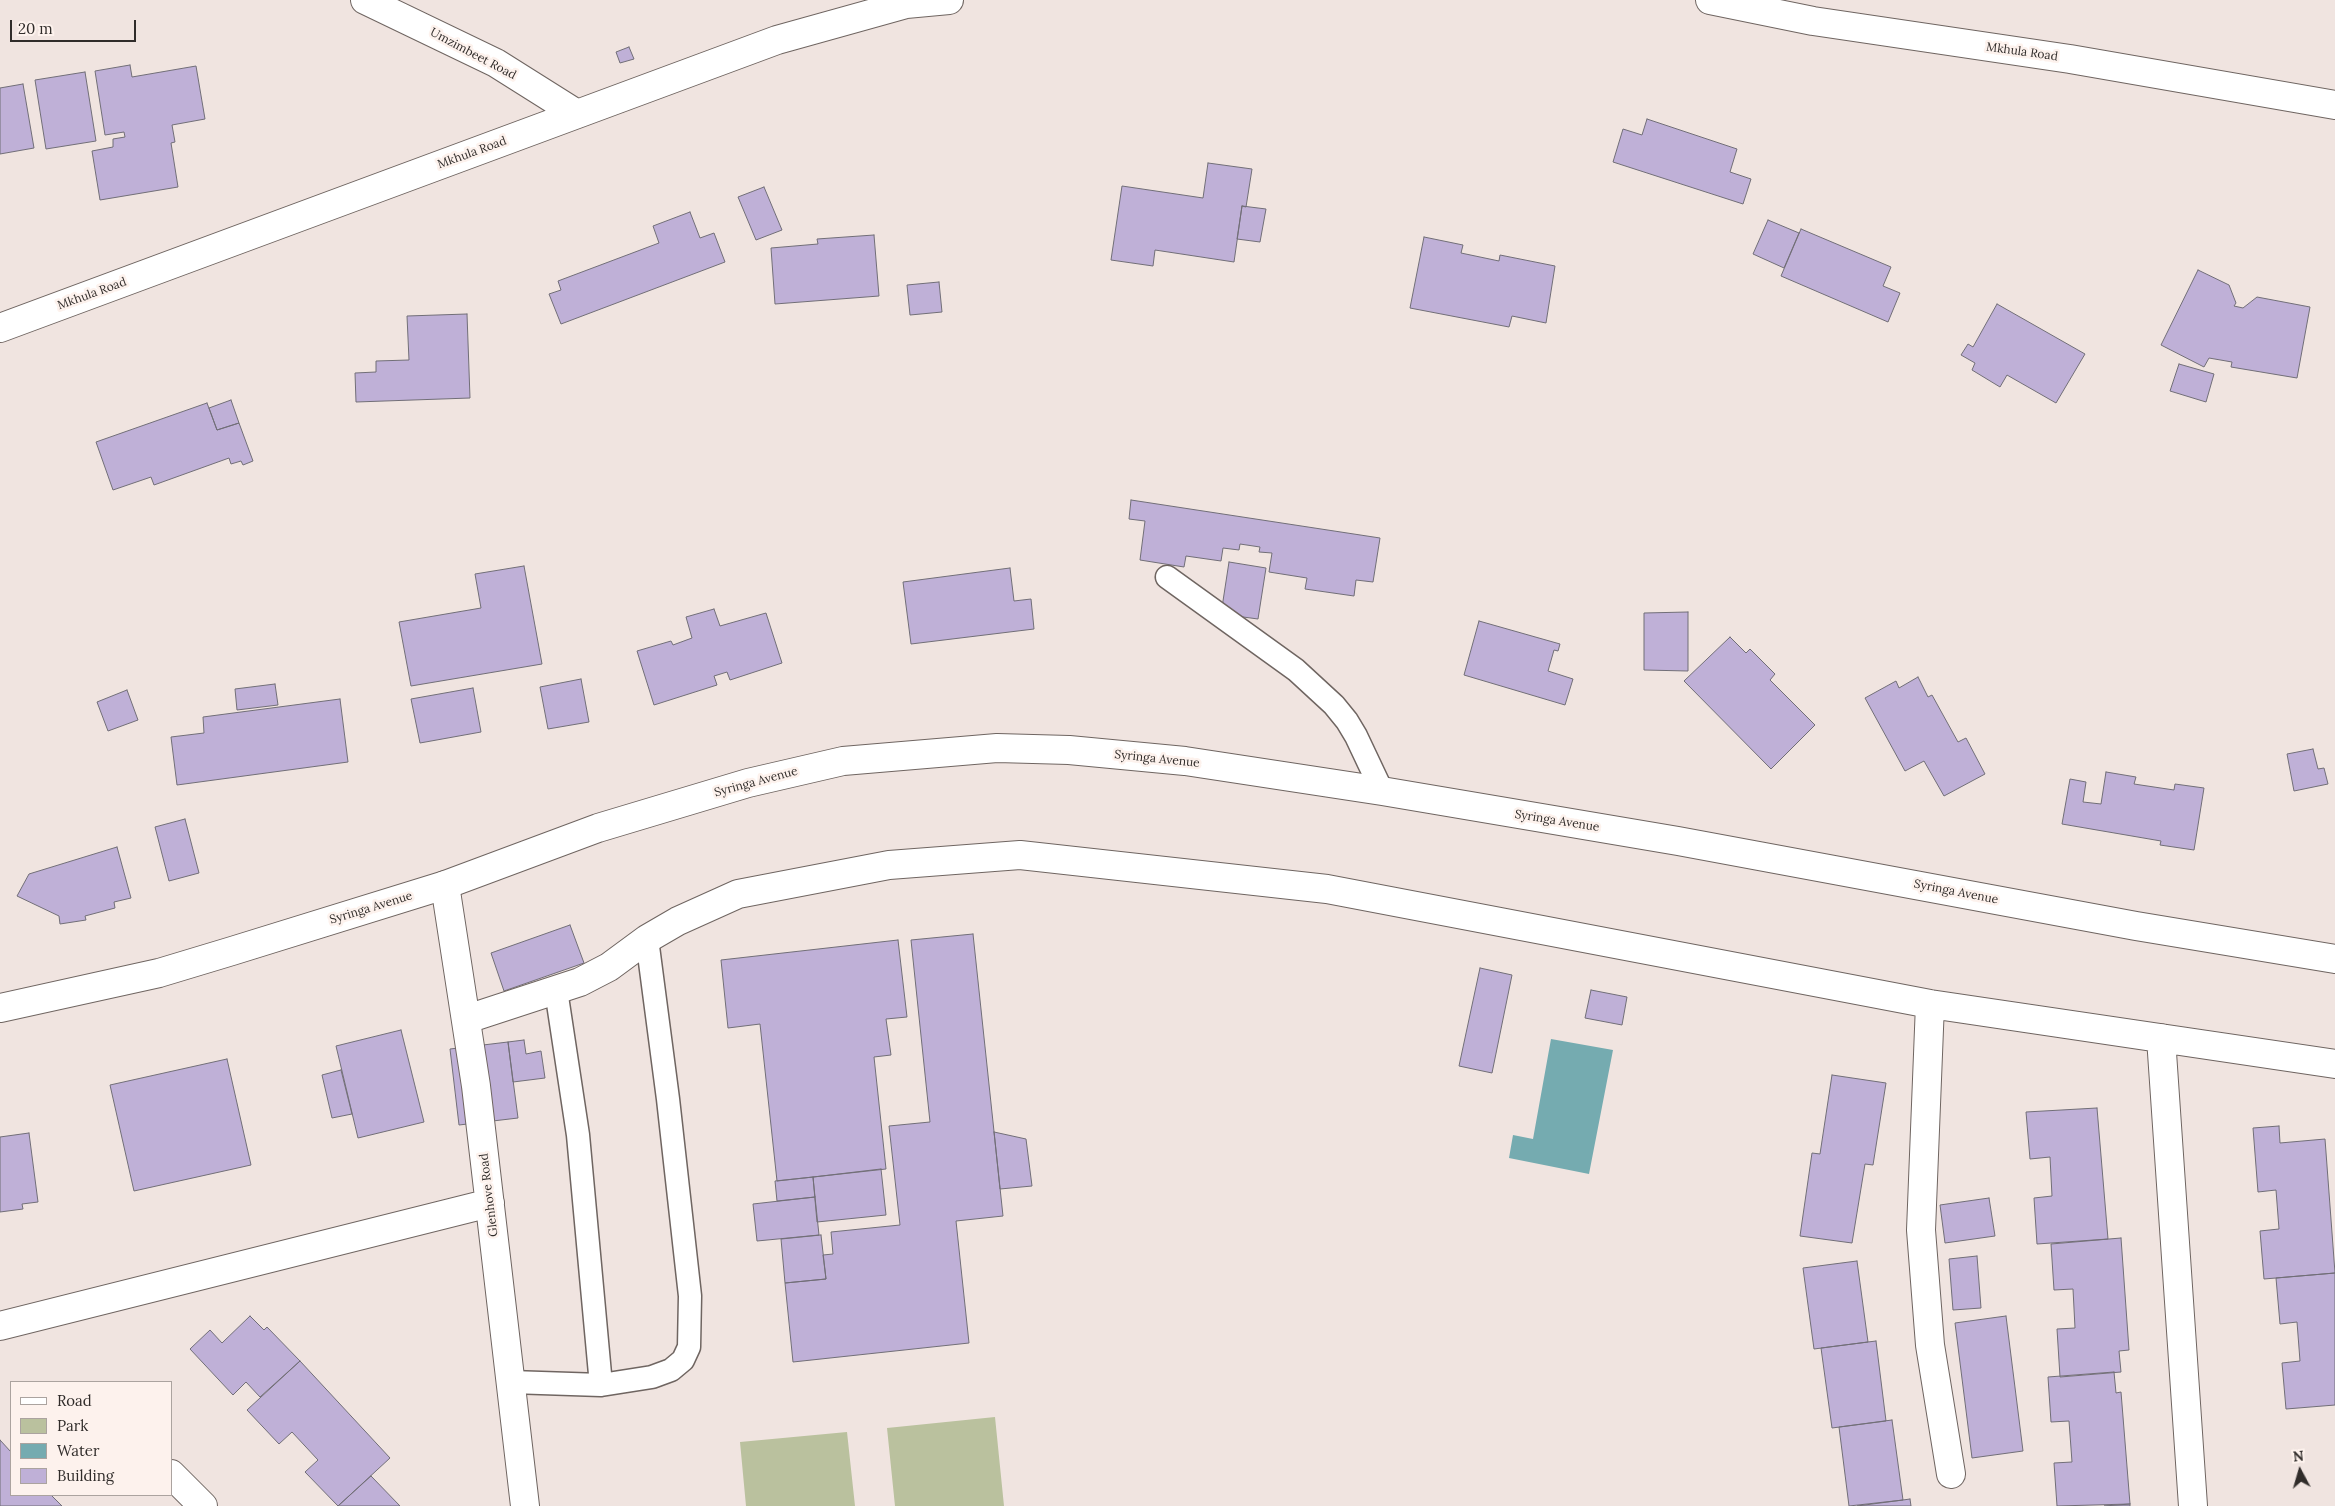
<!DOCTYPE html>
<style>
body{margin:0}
#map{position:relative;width:2335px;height:1506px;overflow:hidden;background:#f0e4e0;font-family:Lora,serif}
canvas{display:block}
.legend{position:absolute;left:10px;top:1381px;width:162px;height:115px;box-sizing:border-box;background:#fdf2ed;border:1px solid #aba39f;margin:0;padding:6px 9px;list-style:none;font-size:15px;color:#302c2a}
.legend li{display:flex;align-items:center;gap:10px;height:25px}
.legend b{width:25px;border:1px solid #aba39f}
.north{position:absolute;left:2275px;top:1446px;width:50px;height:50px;-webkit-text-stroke:4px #fdf2ed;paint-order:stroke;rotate:354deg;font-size:14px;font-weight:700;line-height:20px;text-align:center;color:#302c2a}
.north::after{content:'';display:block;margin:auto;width:18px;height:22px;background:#302c2a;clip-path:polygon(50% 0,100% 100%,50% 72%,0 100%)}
.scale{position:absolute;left:10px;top:20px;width:126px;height:22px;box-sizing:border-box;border:2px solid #302c2a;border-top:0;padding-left:6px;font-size:15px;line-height:18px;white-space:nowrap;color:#302c2a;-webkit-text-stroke:4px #fdf2ed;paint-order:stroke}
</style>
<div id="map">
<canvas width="2335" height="1506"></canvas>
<ul class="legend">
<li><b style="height:6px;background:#fff"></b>Road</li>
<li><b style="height:14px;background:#bac19e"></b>Park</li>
<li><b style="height:14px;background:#75abb0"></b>Water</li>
<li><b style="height:14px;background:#bfb0d7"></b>Building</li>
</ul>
<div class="north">N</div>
<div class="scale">20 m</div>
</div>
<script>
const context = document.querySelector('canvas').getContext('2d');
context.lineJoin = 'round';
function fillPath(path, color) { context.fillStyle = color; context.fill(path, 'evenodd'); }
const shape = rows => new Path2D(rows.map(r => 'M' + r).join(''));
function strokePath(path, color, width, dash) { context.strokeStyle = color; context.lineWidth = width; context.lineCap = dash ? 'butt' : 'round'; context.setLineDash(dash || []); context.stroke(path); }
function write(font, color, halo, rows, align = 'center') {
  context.font = font + ' Lora,serif'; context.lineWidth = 5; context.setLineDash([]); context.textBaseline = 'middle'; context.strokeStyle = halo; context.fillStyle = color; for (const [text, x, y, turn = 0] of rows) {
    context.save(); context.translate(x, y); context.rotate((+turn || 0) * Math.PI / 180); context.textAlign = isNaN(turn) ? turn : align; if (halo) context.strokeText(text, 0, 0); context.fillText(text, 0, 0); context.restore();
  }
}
fillPath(shape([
 [995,1417,1004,1506,895,1506,887,1428],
 [847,1432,855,1506,746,1506,740,1442]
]), '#bac19e');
fillPath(shape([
 [1551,1039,1613,1050,1589,1174,1509,1158,1513,1135,1533,1139]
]), '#75abb0');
const building = shape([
 [629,47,634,59,620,63,616,52,629,47],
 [130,65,132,77,196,66,205,119,172,125,175,142,171,143,178,187,100,200,92,151,113,147,113,139,125,137,124,132,105,135,95,71,130,65],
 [85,72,96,141,46,149,35,80,85,72],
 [23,84,34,148,0,154,0,88,23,84],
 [1647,119,1737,149,1730,172,1751,179,1743,204,1613,162,1623,129,1642,135,1647,119],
 [1208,163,1252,169,1246,207,1242,206,1234,262,1155,250,1153,266,1111,260,1122,186,1203,198,1208,163],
 [764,187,782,230,756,240,738,197,764,187],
 [1242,206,1266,209,1260,242,1237,239,1242,206],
 [690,212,700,238,714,233,725,262,561,324,549,294,561,290,558,281,659,243,653,226,690,212],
 [1768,220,1799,233,1784,268,1753,254,1768,220],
 [1801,229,1891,267,1883,286,1900,293,1888,322,1781,276,1801,229],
 [874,235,879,296,775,304,771,248,818,244,817,239,874,235],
 [1424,237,1463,245,1461,253,1499,261,1500,255,1555,266,1546,323,1512,316,1509,327,1410,308,1424,237],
 [2198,270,2229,285,2236,303,2234,306,2243,308,2257,297,2310,307,2297,378,2231,367,2232,362,2209,358,2204,367,2161,345,2198,270],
 [939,282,942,312,910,315,907,285,939,282],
 [1997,304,2085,354,2056,403,2007,375,2000,387,1972,370,1975,363,1961,355,1968,344,1973,347,1997,304],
 [467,314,470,398,356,402,355,373,376,372,376,361,409,360,407,316,467,314],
 [2179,364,2214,374,2206,402,2170,391,2179,364],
 [231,400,239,423,217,430,209,408,231,400],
 [207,403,217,430,239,423,253,461,243,465,241,461,231,464,229,458,154,485,151,477,113,490,96,442,207,403],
 [1131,500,1380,538,1373,582,1356,580,1354,596,1305,589,1307,578,1269,572,1272,553,1259,552,1260,547,1240,544,1239,550,1223,548,1221,561,1186,556,1184,567,1140,560,1145,521,1129,519,1131,500],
 [1229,562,1266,568,1258,619,1221,614,1229,562],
 [524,566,542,664,411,686,399,622,481,608,475,574,524,566],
 [1010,568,1014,601,1031,599,1034,629,911,644,903,582,1010,568],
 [714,609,720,626,766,613,782,663,730,680,727,672,714,676,717,685,654,705,637,651,671,641,673,645,692,638,686,617,714,609],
 [1688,612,1688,671,1644,670,1644,613,1688,612],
 [1479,621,1560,644,1558,651,1554,650,1548,671,1573,679,1565,705,1464,675,1479,621],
 [1730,637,1746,653,1750,649,1775,674,1770,680,1815,725,1771,769,1684,681,1730,637],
 [1918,677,1928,697,1932,695,1958,742,1966,738,1985,774,1944,796,1924,761,1905,771,1865,698,1896,681,1899,688,1918,677],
 [581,679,589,722,548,729,540,687,581,679],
 [275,684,278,705,237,710,235,689,275,684],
 [473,688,481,732,420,743,411,699,473,688],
 [127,690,138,720,108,731,97,702,127,690],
 [340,699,348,762,177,785,171,737,204,733,203,717,340,699],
 [2313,749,2318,769,2324,768,2328,784,2294,791,2287,754,2313,749],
 [2106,772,2136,777,2134,784,2174,790,2175,784,2204,788,2194,850,2160,845,2161,841,2062,824,2070,779,2086,782,2083,802,2101,804,2106,772],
 [185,819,199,873,169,881,155,827,185,819],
 [117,847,131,898,114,902,115,908,85,916,86,920,60,924,59,916,17,896,29,874,117,847],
 [570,925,584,963,504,991,491,953,570,925],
 [973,934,1003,1216,956,1221,969,1343,793,1362,785,1283,826,1279,823,1255,833,1254,831,1232,900,1225,889,1126,930,1122,911,940,973,934],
 [898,940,907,1017,886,1019,891,1055,874,1057,886,1169,777,1181,760,1024,728,1028,721,960,898,940],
 [1480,968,1512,975,1492,1073,1459,1066,1480,968],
 [1591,990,1627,997,1622,1025,1585,1018,1591,990],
 [401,1030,424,1122,358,1138,336,1046,401,1030],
 [524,1040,526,1054,541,1051,545,1078,513,1082,508,1042,524,1040],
 [508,1042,518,1118,459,1125,450,1049,508,1042],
 [227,1059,251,1165,134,1191,110,1085,227,1059],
 [341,1070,352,1114,332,1118,322,1075,341,1070],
 [1832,1075,1886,1083,1873,1165,1865,1164,1852,1243,1800,1236,1812,1153,1820,1154,1832,1075],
 [2097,1108,2108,1239,2037,1244,2034,1198,2052,1196,2050,1157,2030,1159,2026,1112,2097,1108],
 [2279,1126,2280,1143,2325,1139,2335,1273,2264,1279,2260,1231,2279,1229,2276,1190,2258,1192,2253,1128,2279,1126],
 [994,1132,1026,1139,1032,1186,1000,1189,994,1132],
 [29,1133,38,1202,22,1204,23,1209,0,1212,0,1137,29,1133],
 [881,1169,886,1215,817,1222,813,1177,881,1169],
 [813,1177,815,1197,777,1201,775,1181,813,1177],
 [815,1197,819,1235,757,1241,753,1204,815,1197],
 [1989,1198,1995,1236,1945,1243,1940,1205,1989,1198],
 [821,1235,826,1279,785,1283,781,1239,821,1235],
 [2121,1238,2129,1350,2119,1351,2121,1372,2060,1377,2057,1329,2075,1328,2073,1289,2054,1290,2051,1244,2121,1238],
 [1977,1256,1981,1308,1953,1310,1949,1259,1977,1256],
 [1857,1261,1868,1342,1814,1349,1803,1268,1857,1261],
 [2335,1273,2335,1405,2286,1409,2282,1363,2300,1361,2297,1322,2280,1324,2276,1278,2335,1273],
 [250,1316,264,1330,267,1327,300,1361,260,1397,246,1382,233,1395,190,1349,210,1330,222,1343,250,1316],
 [2006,1316,2023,1451,1972,1458,1955,1323,2006,1316],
 [1876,1341,1886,1421,1832,1428,1821,1348,1876,1341],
 [300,1361,390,1458,338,1506,305,1472,318,1460,292,1432,279,1444,247,1410,300,1361],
 [2114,1372,2116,1393,2121,1392,2130,1504,2057,1506,2054,1463,2072,1462,2069,1421,2051,1422,2048,1377,2114,1372],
 [1892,1420,1903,1500,1849,1506,1839,1427,1892,1420],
 [0,1440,11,1452,11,1495,51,1495,62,1506,0,1506,0,1440],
 [371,1476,400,1506,338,1506,371,1476],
 [1910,1499,1911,1506,1857,1506,1903,1500,1910,1499],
 [2130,1504,2130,1506,2104,1506,2130,1504]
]);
fillPath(building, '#bfb0d7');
strokePath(building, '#716e77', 1);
const lane = shape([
 [1167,577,1296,670,1334,705,1347,721,1356,736,1382,791],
 [556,990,578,1135,601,1385],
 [511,1382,601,1385,652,1377,671,1370,683,1360,689,1347,690,1296,668,1099,647,939]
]);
const street = shape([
 [365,0,496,63,577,114],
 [1710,0,1813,21,2070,59,2335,105],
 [0,328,777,40,906,4,949,0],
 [445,885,476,1086,525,1506],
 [1930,1004,1921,1230,1930,1345,1951,1474],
 [467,1019,580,982,609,967,647,939,678,921,738,894,889,865,1020,855,1327,889,1930,1004,2335,1064],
 [2161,1038,2193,1506],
 [0,1326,490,1203],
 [171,1474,203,1506]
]);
const secondary = shape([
 [0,1008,159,973,232,951,445,885,598,828,748,783,843,761,997,748,1069,750,1185,761,1382,791,1678,841,2136,926,2335,959]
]);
strokePath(lane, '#6f6561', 25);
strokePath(street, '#6f6561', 30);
strokePath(secondary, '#6f6561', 30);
strokePath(lane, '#fff', 22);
strokePath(street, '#fff', 28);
strokePath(secondary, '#fff', 28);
write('12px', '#302c2a', '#fdf2ed', [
 ["Mkhula Road",2022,52,8],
 ["Umzimbeet Road",473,54,28],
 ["Mkhula Road",472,153,-20],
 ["Mkhula Road",92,294,-20],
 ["Syringa Avenue",1157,759,6],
 ["Syringa Avenue",756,782,-15],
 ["Syringa Avenue",1557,821,9],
 ["Syringa Avenue",1956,892,11],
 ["Syringa Avenue",371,908,-17],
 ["Glenhove Road",489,1195,-97]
]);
</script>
